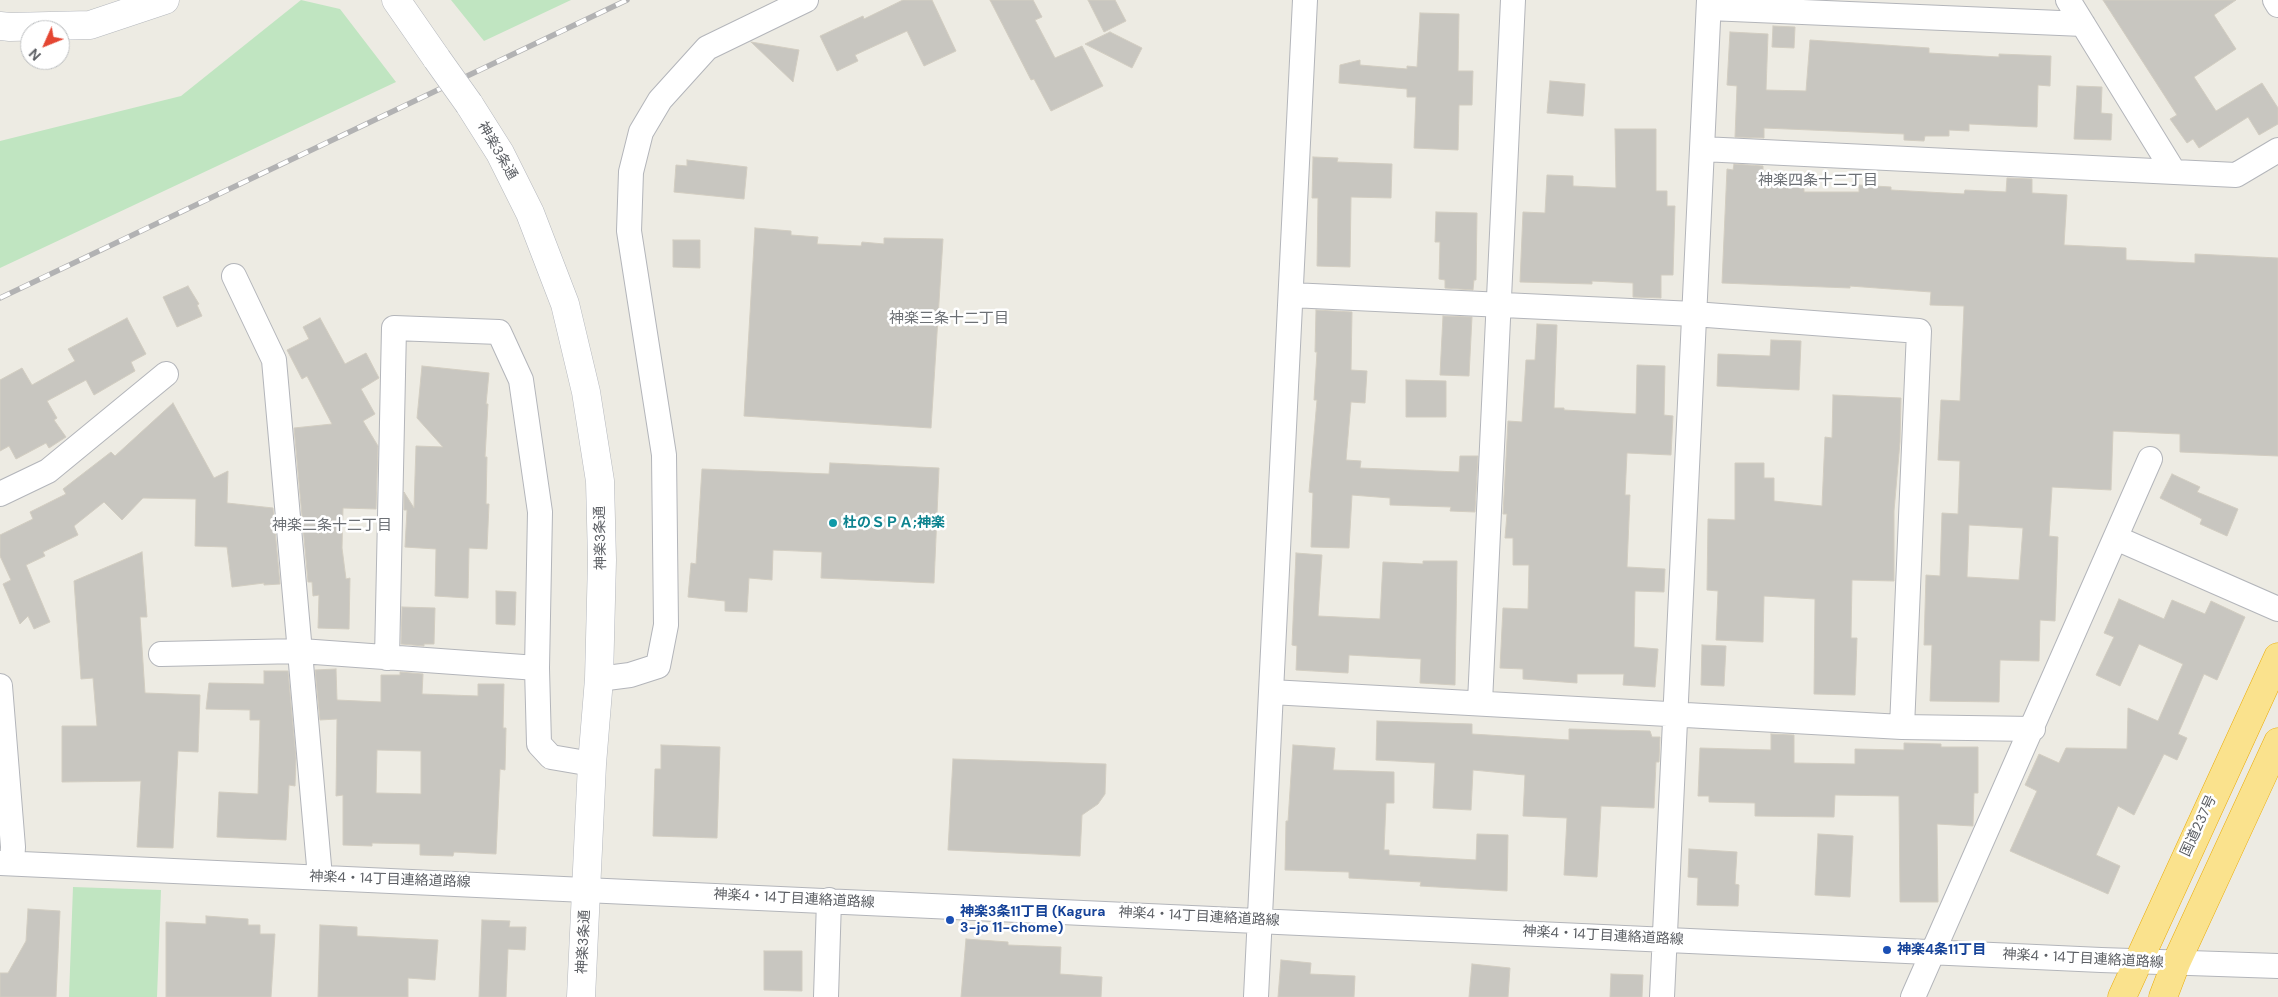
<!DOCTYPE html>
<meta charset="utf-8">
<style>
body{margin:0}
#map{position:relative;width:2278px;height:997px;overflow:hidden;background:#edebe3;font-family:"DM Sans",sans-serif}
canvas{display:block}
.north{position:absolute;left:20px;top:20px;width:50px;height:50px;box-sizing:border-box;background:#fff;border:1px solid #bdbfc1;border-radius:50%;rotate:226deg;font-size:14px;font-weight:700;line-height:20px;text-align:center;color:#5b5e63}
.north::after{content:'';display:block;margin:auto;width:18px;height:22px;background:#e44632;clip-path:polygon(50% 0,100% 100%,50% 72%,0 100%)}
</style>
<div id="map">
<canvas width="2278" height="997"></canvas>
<div class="north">N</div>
</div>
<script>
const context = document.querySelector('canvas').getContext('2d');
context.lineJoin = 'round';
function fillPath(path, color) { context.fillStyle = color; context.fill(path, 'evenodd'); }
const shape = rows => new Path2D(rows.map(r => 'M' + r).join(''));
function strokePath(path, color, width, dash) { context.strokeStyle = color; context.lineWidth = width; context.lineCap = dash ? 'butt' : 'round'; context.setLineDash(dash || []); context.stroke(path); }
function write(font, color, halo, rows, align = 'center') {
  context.font = font + ' "DM Sans","Noto Sans JP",sans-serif'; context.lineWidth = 5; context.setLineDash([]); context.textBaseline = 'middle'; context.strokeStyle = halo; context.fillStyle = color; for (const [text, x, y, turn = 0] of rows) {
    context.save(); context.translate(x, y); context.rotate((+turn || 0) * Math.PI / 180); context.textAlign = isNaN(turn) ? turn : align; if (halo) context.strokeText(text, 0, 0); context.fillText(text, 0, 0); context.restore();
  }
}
fillPath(shape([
 [301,0,340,9,396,82,0,268,0,141,181,96],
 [451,0,571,0,484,41],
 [73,887,161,890,157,997,69,997]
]), '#c0e5c1');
const building = shape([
 [903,0,932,0,956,51,924,66,907,31,855,55,858,61,837,71,820,36,863,16,864,19,903,0],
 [990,0,1033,0,1042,17,1035,20,1055,58,1082,46,1103,86,1051,111,1034,79,1031,80,990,0],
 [1088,0,1115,0,1126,21,1104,32,1088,0],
 [2103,0,2236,0,2214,15,2236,49,2194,77,2216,111,2262,83,2278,108,2278,124,2259,135,2248,117,2199,148,2193,139,2187,143,2170,119,2177,115,2103,0],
 [1420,13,1459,14,1458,71,1473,71,1472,105,1459,105,1458,150,1414,148,1416,97,1407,97,1407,89,1339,83,1340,65,1360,60,1360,65,1407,69,1407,66,1417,67,1420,13],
 [1773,26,1795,27,1794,48,1772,47,1773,26],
 [1110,32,1142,48,1132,68,1085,44,1110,32],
 [1730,32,1768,34,1766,90,1806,91,1810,40,1929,48,1929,53,1999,57,1999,54,2051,56,2050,86,2038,85,2037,127,1969,124,1969,131,1949,130,1949,136,1925,136,1924,141,1904,140,1904,134,1764,128,1764,138,1735,137,1737,86,1727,85,1730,32],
 [751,42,799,50,793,82,751,42],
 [1550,81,1585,84,1583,116,1547,113,1550,81],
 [2077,86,2102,87,2101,113,2112,114,2111,140,2074,139,2077,86],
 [1615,129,1656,129,1656,191,1667,191,1667,206,1675,206,1673,275,1661,275,1661,298,1633,297,1633,283,1592,281,1592,284,1520,282,1523,212,1545,213,1547,175,1573,176,1573,186,1616,188,1615,129],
 [1313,157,1338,158,1337,162,1392,164,1391,198,1351,197,1350,267,1317,266,1318,198,1312,198,1313,157],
 [687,160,747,167,744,199,674,192,676,165,687,166,687,160],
 [1734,164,1763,166,1763,171,1767,171,1767,174,1804,175,1804,192,1859,192,1859,185,1891,187,1891,190,1964,194,1965,190,2006,192,2007,178,2032,179,2032,193,2067,195,2064,245,2126,248,2126,260,2195,263,2195,254,2278,258,2278,456,2180,452,2180,434,2113,431,2111,490,2052,487,2049,536,2058,537,2055,621,2040,620,2039,661,2000,660,1999,702,1930,701,1932,645,1924,645,1926,575,1940,576,1942,513,1958,514,1960,461,1938,460,1941,400,1960,401,1964,306,1930,305,1931,292,1850,286,1850,288,1722,283,1727,169,1733,170,1734,164],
 [1969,525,2023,528,2019,580,1967,577,1969,525],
 [1436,212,1477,213,1476,280,1474,280,1473,290,1445,288,1445,280,1439,279,1440,242,1435,242,1436,212],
 [755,228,791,231,791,235,818,237,817,244,861,246,862,242,884,244,884,238,943,239,931,428,744,416,755,228],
 [673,240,700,240,700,268,673,267,673,240],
 [188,286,199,304,197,305,202,316,177,327,163,297,188,286],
 [1316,310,1352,312,1351,370,1367,371,1365,403,1351,402,1346,460,1361,461,1360,468,1459,472,1460,456,1478,456,1475,512,1450,511,1451,507,1390,505,1390,498,1352,495,1349,548,1311,547,1313,493,1309,492,1317,400,1314,400,1317,352,1315,352,1316,310],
 [1443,316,1472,317,1469,376,1440,375,1443,316],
 [127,318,146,354,131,362,135,371,94,395,86,380,47,401,57,418,54,420,66,437,49,448,46,443,16,459,9,446,0,451,0,380,22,368,32,385,75,361,68,349,127,318],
 [320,318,345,364,366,353,379,378,361,389,375,414,363,421,378,446,376,509,343,508,342,548,346,579,350,578,349,629,318,628,319,595,313,596,312,582,308,582,294,428,332,424,307,376,302,379,287,350,309,339,303,327,320,318],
 [1537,324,1557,325,1554,408,1564,408,1564,410,1636,414,1637,365,1665,366,1664,415,1673,416,1671,455,1627,453,1625,495,1630,495,1627,567,1665,569,1664,592,1635,591,1634,647,1658,649,1655,687,1623,685,1624,674,1577,674,1577,683,1523,679,1523,669,1500,668,1503,608,1528,609,1529,565,1513,565,1513,538,1505,538,1507,514,1503,514,1508,421,1522,422,1526,360,1535,360,1537,324],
 [1771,340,1801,341,1799,390,1717,386,1718,354,1770,356,1771,340],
 [422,366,489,373,486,404,488,404,485,457,487,457,486,504,489,504,487,549,469,548,468,598,435,596,436,549,405,547,407,510,404,510,404,492,414,508,416,446,443,447,417,418,422,366],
 [1406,380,1446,381,1446,417,1406,417,1406,380],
 [1833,395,1901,398,1900,442,1894,511,1894,581,1852,580,1851,638,1857,638,1855,695,1814,694,1815,599,1764,596,1763,642,1716,640,1718,591,1707,590,1708,519,1735,520,1735,463,1764,463,1764,478,1774,478,1774,501,1822,506,1825,437,1832,438,1833,395],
 [173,403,214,478,228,471,227,503,273,508,280,584,264,585,264,583,232,587,227,547,195,546,196,499,143,498,122,520,104,502,74,526,78,535,43,552,45,556,26,565,50,622,34,629,28,616,20,624,3,584,11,580,0,556,0,535,33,519,30,512,66,494,63,489,111,452,115,456,173,403],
 [830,463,939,468,934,583,821,578,822,552,773,550,772,580,749,578,747,612,725,611,725,601,688,597,691,563,696,564,702,469,829,474,830,463],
 [2172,474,2200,487,2197,492,2238,509,2227,536,2200,524,2202,519,2160,498,2172,474],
 [142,552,147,617,140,617,145,693,200,695,198,752,178,751,173,848,137,847,141,781,62,782,62,726,97,726,93,678,81,679,74,581,142,552],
 [1296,553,1322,555,1318,616,1380,619,1383,562,1423,564,1423,561,1457,561,1455,685,1420,683,1421,659,1349,655,1348,673,1296,670,1297,646,1292,645,1296,553],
 [496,591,516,592,515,625,496,624,496,591],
 [2119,599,2164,619,2172,600,2205,614,2211,601,2245,617,2217,680,2204,674,2178,734,2187,738,2177,760,2164,754,2134,815,2118,806,2096,855,2120,866,2108,894,2010,851,2037,791,2025,785,2039,754,2059,763,2066,748,2127,749,2128,708,2158,721,2183,664,2139,644,2120,686,2096,675,2114,637,2104,633,2119,599],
 [402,607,435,608,434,644,424,644,424,646,401,644,402,607],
 [1702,645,1726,646,1724,686,1701,685,1702,645],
 [336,669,337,700,381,702,381,675,400,675,400,672,423,674,422,694,478,696,478,684,504,684,503,728,506,728,505,770,500,769,496,854,454,852,453,856,420,855,420,844,372,843,372,846,343,845,343,795,336,796,337,719,320,720,315,670,336,669],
 [377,750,421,751,421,794,376,793,377,750],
 [264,671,288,671,296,758,295,786,289,785,286,840,217,837,219,792,258,794,260,720,250,720,250,710,206,709,209,683,264,684,264,671],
 [1377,721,1472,724,1472,734,1569,740,1569,729,1650,731,1652,737,1660,737,1659,762,1656,762,1654,808,1601,806,1597,877,1564,875,1567,818,1523,816,1525,775,1473,770,1471,810,1433,808,1435,763,1376,760,1377,721],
 [1771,734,1794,735,1794,763,1855,764,1855,749,1904,750,1904,743,1941,744,1941,747,1978,747,1978,793,1974,793,1973,826,1937,824,1938,902,1900,902,1899,796,1835,795,1834,817,1755,816,1755,803,1709,802,1709,796,1698,796,1700,748,1771,750,1771,734],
 [661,745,720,747,717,838,653,836,655,769,661,769,661,745],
 [1293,745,1335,748,1333,770,1394,772,1394,803,1386,803,1384,850,1389,850,1389,855,1476,860,1477,834,1508,835,1507,891,1420,886,1421,882,1349,878,1349,872,1285,870,1286,821,1288,821,1293,745],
 [953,759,1106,764,1105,794,1098,804,1082,815,1080,856,948,850,953,759],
 [1818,834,1853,836,1850,897,1815,895,1818,834],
 [1689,849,1737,852,1735,884,1739,885,1738,906,1697,905,1698,878,1688,877,1689,849],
 [28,909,60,911,56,997,0,997,0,973,8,973,26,941,28,909],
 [206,916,248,919,248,925,260,925,260,934,275,934,271,997,166,997,166,922,206,924,206,916],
 [482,920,510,921,509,927,526,927,525,950,508,949,506,997,479,997,482,920],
 [320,925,357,927,357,936,438,940,435,980,408,978,408,997,318,997,320,925],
 [966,939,1008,942,1008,945,1061,947,1060,974,1102,977,1101,997,961,997,966,939],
 [764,951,802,951,802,991,764,990,764,951],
 [1281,960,1311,963,1310,974,1355,976,1354,997,1278,997,1281,960],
 [1472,964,1510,968,1508,997,1469,997,1472,964],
 [1611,974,1643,975,1642,997,1610,997,1611,974]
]);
fillPath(building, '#c8c6c0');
strokePath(building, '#d2cdc1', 1);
const street = shape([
 [2068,0,2174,172],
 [2275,0,2278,5],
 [1709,8,2083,24],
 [1702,149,2236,175,2278,150],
 [234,276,274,360,320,877],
 [1291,295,1694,314,1919,331,1902,727],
 [0,494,48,471,166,374],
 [2116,538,2278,609],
 [161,654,301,651,537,668],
 [387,658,394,328,499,332,521,380,540,512,537,668,539,744,551,757,592,764],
 [599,679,630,675,658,666,666,625,664,455,629,231,631,172,641,132,660,100,707,48,806,0],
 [0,686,13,847,12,863],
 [1271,692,1902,727,2033,729],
 [1480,702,1513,0],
 [0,863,2101,960,2278,966],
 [826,997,829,900],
 [1256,997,1305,0],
 [1662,997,1709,0],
 [1913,997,2150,459]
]);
const secondary = shape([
 [396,0,437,59],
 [0,26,10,27,90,25,165,0],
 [469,104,500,153,530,213,565,304,586,392,600,481,602,560,599,679,592,764,581,997]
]);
const highway = shape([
 [2122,997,2278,657],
 [2163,997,2176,963,2278,742]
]);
strokePath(street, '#b3b5ba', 26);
strokePath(secondary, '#b4b7bd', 29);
strokePath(highway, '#eaab06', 29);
strokePath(street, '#fff', 24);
strokePath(secondary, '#fff', 28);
strokePath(highway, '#fae28d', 28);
const rail = shape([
 [0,298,627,0]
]);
strokePath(rail, '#b2b2b3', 5.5);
strokePath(rail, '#fff', 4, [11]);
const secondaryBridge = shape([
 [437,59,469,104]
]);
strokePath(secondaryBridge, '#b4b7bd', 29, []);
strokePath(secondaryBridge, '#fff', 28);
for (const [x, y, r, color] of [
 [833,523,5,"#0f9aa8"],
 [950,920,5,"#1a4fb4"],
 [1887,950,5,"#1a4fb4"]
]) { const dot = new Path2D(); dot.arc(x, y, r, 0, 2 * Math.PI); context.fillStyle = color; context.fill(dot); strokePath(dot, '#fff', 2); }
write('14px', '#5b5e63', '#fff', [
 ["神楽3条通",497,151,60],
 ["神楽3条通",601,538,-91],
 ["国道237号",2199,826,-65],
 ["神楽4・14丁目連絡道路線",390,880,2],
 ["神楽4・14丁目連絡道路線",794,899,3],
 ["神楽4・14丁目連絡道路線",1199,917,3],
 ["神楽4・14丁目連絡道路線",1603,936,3],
 ["神楽3条通",584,942,-87],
 ["神楽4・14丁目連絡道路線",2083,959,3]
]);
write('bold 14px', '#0d838f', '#fff', [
 ["杜のＳＰＡ;神楽",843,523]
], 'left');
write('bold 14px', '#164399', '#fff', [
 ["神楽3条11丁目 (Kagura",960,912],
 ["3-jo 11-chome)",960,928],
 ["神楽4条11丁目",1897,950]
], 'left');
write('15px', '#6c7075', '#fff', [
 ["神楽四条十二丁目",1818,181],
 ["神楽三条十二丁目",949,319],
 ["神楽二条十二丁目",332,526]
]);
</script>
